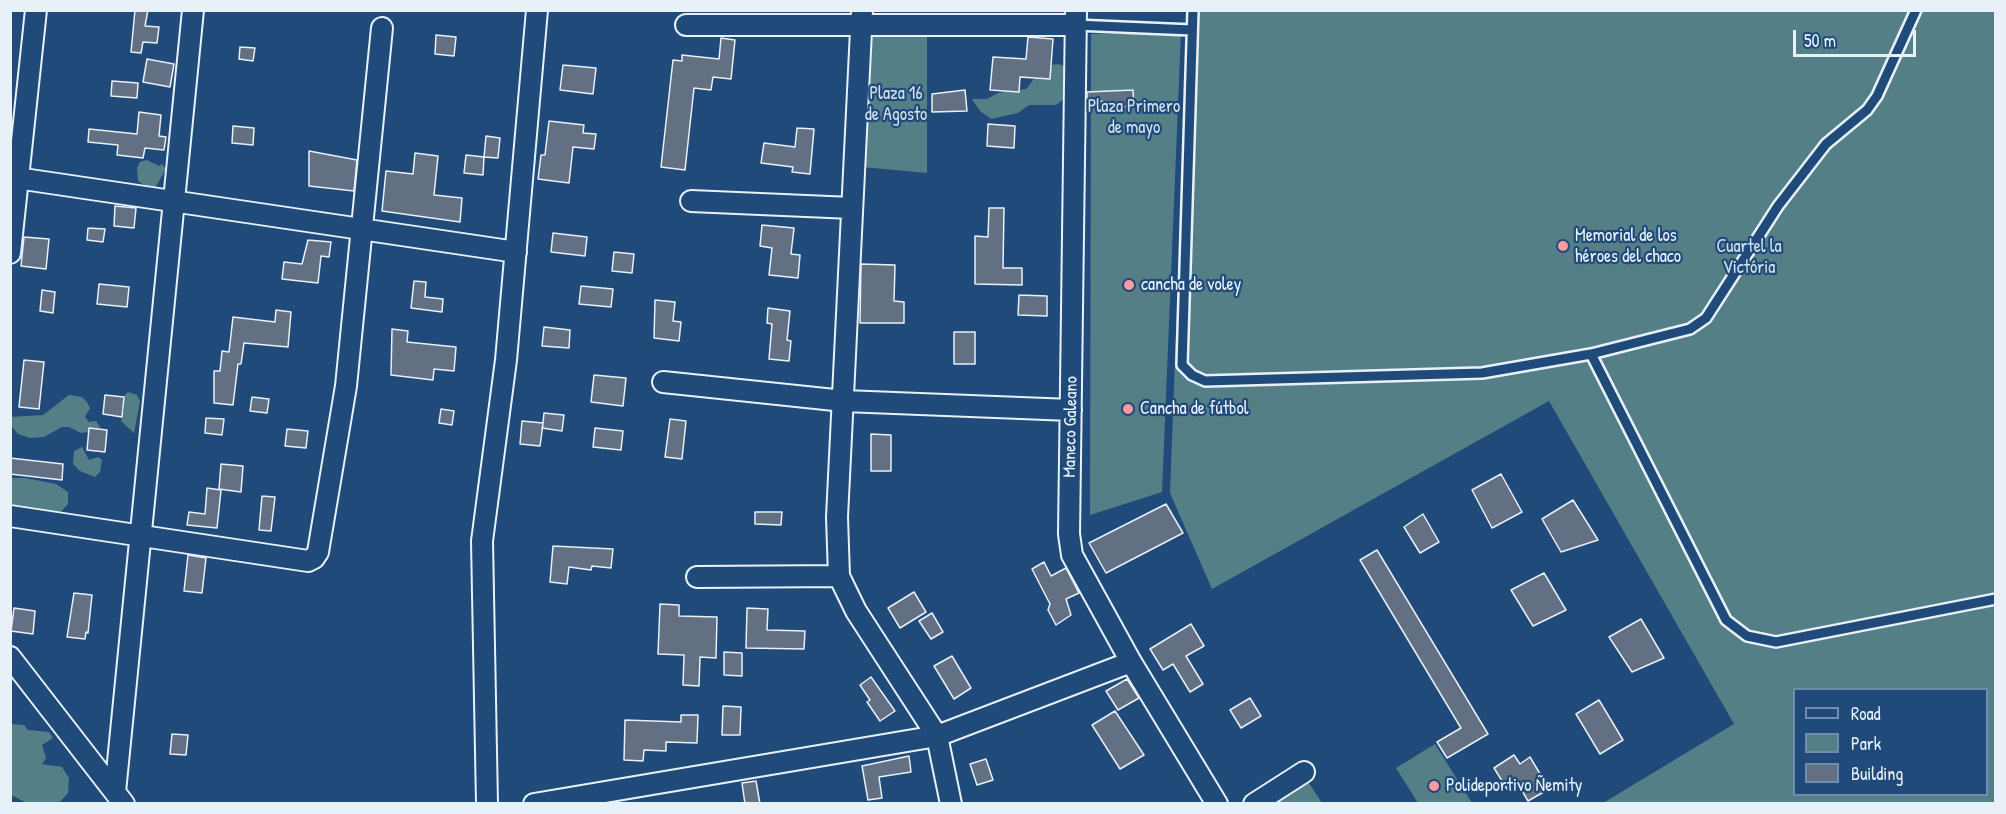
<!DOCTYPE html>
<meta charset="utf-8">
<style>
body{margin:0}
#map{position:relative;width:2006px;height:814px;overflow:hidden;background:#1f4a7a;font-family:"Patrick Hand",sans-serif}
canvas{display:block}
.frame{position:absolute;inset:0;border:12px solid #e8f1f8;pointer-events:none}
.legend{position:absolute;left:1793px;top:688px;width:195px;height:108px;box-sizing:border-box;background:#1f4a7a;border:2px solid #6f8dac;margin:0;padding:8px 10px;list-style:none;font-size:18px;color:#e8f1f8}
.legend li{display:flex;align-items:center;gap:12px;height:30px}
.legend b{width:30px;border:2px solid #6f8dac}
.scale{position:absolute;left:1793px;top:30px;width:123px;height:27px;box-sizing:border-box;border:3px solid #e8f1f8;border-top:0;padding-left:8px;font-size:18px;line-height:21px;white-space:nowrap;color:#e8f1f8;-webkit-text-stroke:4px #1f4a7a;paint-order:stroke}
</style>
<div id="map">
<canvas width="2006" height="814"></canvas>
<div class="frame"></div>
<ul class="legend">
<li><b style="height:8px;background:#1f4a7a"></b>Road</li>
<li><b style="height:16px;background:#557f87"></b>Park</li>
<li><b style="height:16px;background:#636f82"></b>Building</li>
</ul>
<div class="scale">50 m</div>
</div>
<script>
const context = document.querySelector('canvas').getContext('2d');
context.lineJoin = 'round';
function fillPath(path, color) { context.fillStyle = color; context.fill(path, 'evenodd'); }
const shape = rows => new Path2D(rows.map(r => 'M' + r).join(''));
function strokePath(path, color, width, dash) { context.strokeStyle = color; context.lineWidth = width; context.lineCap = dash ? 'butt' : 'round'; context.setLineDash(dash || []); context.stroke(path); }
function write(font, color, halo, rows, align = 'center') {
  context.font = font + ' "Patrick Hand",sans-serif'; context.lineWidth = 4.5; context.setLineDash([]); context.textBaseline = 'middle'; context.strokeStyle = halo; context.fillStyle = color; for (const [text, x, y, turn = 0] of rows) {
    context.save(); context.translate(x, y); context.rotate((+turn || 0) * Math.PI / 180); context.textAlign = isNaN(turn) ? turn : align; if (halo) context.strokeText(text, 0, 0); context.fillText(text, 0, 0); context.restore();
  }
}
fillPath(shape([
 [1188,11,1995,11,1995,803,1603,803,1734,724,1549,401,1212,589,1170,493],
 [1794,690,1986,690,1986,794,1794,794],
 [1181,33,1162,492,1090,515,1091,34],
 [927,34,927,173,862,167,867,36],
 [1058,64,1071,69,1068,96,1056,105,1029,105,1018,113,991,119,980,111,972,99,987,99,998,93,1026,89,1044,66],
 [147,160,159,166,162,164,166,169,156,186,150,189,138,181,137,168,140,162],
 [128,392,137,395,140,401,134,433,121,421,124,410,123,397],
 [69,395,82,397,87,402,90,408,85,417,89,422,96,421,100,427,95,431,81,433,69,427,62,427,44,437,30,438,18,434,11,426,10,417,43,415],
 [82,447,89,460,98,457,102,460,100,472,95,477,80,471,73,464,74,451],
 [10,478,25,478,56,484,68,492,68,504,57,516,34,510,25,513,11,509],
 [10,724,24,725,28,730,49,732,53,738,42,745,46,758,42,764,62,767,69,778,68,793,59,803,27,803,11,795],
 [1435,744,1472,803,1418,803,1396,768],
 [1307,780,1322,803,1266,804]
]), '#557f87');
const building = shape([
 [135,10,148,10,145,26,159,27,157,43,143,42,141,53,131,52,135,10],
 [436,35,456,37,454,56,435,54,436,35],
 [1028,37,1053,39,1050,79,1020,77,1019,92,990,90,993,57,1026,59,1028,37],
 [721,38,735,40,731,79,713,77,711,90,694,88,685,170,661,167,673,60,682,61,682,55,719,59,721,38],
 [240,47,255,48,253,61,239,59,240,47],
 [147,59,174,64,170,87,143,82,147,59],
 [563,65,596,68,593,94,560,90,563,65],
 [112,81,138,83,137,98,111,96,112,81],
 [965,90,967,111,932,112,932,94,965,90],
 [1133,90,1134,106,1118,107,1118,104,1087,99,1087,92,1133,90],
 [139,112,161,115,159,136,166,137,164,150,145,148,143,158,117,155,118,145,88,142,89,129,137,134,139,112],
 [549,121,584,125,583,133,596,134,594,149,573,147,569,183,538,179,541,155,545,155,549,121],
 [988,124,1015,126,1014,148,987,146,988,124],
 [233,126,254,128,253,145,232,143,233,126],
 [797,128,814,129,810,174,792,172,793,167,761,163,764,143,795,147,797,128],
 [486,136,500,138,498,158,484,157,486,136],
 [309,151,357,160,354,191,309,186,309,151],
 [415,153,438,156,434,195,462,198,460,222,382,211,386,171,413,174,415,153],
 [466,155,484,157,483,175,464,173,466,155],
 [115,206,136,208,134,228,114,226,115,206],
 [989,208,1004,208,1003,268,1022,268,1022,285,975,284,975,236,988,237,989,208],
 [762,225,794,228,791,254,800,255,798,278,769,275,772,248,760,246,762,225],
 [88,228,105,229,103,242,87,240,88,228],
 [553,233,587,237,585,256,551,252,553,233],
 [24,237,49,239,46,269,21,266,24,237],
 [308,240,331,242,329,257,321,256,318,283,282,279,284,262,302,264,308,240],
 [614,252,634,254,632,273,612,271,614,252],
 [861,264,895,265,894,301,904,302,904,323,860,323,861,264],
 [414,281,426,282,425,297,443,299,442,312,411,308,414,281],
 [99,284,129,287,127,307,97,304,99,284],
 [581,286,613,289,611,307,579,304,581,286],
 [42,290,55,292,53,313,40,311,42,290],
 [1019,295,1047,296,1047,316,1018,315,1019,295],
 [655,300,675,302,673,321,681,322,679,341,654,338,655,300],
 [768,308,790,311,787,340,791,341,789,361,769,359,772,324,767,323,768,308],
 [276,310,291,312,288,347,244,343,241,364,238,364,233,405,214,403,214,371,220,371,222,351,229,352,233,317,275,322,276,310],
 [544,327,570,330,569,348,542,346,544,327],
 [392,329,408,331,407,342,456,347,454,371,434,369,433,380,391,375,392,329],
 [954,332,975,332,975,364,954,364,954,332],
 [24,360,44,362,39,409,19,407,24,360],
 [594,375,626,378,623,406,591,402,594,375],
 [105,395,124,397,122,417,103,414,105,395],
 [252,397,269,399,267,413,250,411,252,397],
 [441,409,454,411,452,425,439,423,441,409],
 [544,413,564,415,562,431,542,428,543,424,540,446,520,444,522,421,543,423,544,413],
 [206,418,224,419,222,435,205,433,206,418],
 [670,419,686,421,682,459,665,457,670,419],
 [89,428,107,430,105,452,87,450,89,428],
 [595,428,623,431,621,450,593,447,595,428],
 [287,429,308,431,306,448,285,446,287,429],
 [871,434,891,435,891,471,871,471,871,434],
 [10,458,63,464,62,480,10,474,10,458],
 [221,464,243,466,241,492,219,489,221,464],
 [1501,474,1522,512,1492,528,1472,490,1501,474],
 [207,488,221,490,217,528,187,525,189,512,205,514,207,488],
 [262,496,275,497,271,531,259,530,262,496],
 [1573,500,1598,540,1561,552,1542,519,1573,500],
 [1166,504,1183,533,1106,573,1089,543,1166,504],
 [755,512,782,512,781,525,755,524,755,512],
 [1423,514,1439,542,1420,553,1404,527,1423,514],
 [553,546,613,549,611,568,592,566,591,570,569,567,567,584,550,582,553,546],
 [1377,550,1488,734,1447,758,1437,742,1461,728,1360,560,1377,550],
 [188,555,206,558,202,593,184,591,188,555],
 [1044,562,1051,576,1066,568,1079,593,1066,599,1071,615,1056,625,1048,610,1050,604,1032,569,1044,562],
 [1544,573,1566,610,1533,626,1511,590,1544,573],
 [914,592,926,612,900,628,888,608,914,592],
 [74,593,92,595,88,633,86,632,85,639,67,637,74,593],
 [660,604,679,605,679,616,717,617,716,658,700,657,699,686,683,685,684,655,658,654,660,604],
 [14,608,35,611,33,634,11,631,14,608],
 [747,608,768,609,767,630,805,631,804,649,746,648,747,608],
 [932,613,943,632,931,639,919,621,932,613],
 [1641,619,1664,658,1632,672,1609,637,1641,619],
 [1191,624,1204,646,1186,656,1203,684,1190,692,1173,664,1163,670,1150,649,1191,624],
 [724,652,742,653,742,676,724,675,724,652],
 [952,656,971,688,954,699,934,666,952,656],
 [871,677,895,711,880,721,867,702,870,700,860,685,871,677],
 [1127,679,1139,698,1118,710,1106,691,1127,679],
 [1250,698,1261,716,1241,728,1230,710,1250,698],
 [1599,700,1623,740,1600,754,1576,714,1599,700],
 [723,706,741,707,740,735,722,735,723,706],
 [1115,711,1144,755,1120,769,1092,725,1115,711],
 [681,715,698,715,697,743,666,742,666,751,644,750,643,761,624,760,625,720,681,722,681,715],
 [172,734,188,735,186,755,170,754,172,734],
 [1514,755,1520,764,1530,757,1549,789,1528,801,1517,782,1507,789,1494,768,1514,755],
 [909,756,911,772,879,777,882,798,868,800,862,766,909,756],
 [986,759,993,780,977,785,970,764,986,759],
 [756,781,760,804,745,804,742,783,756,781]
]);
fillPath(building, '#636f82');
strokePath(building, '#e8f1f8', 1.5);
const service = shape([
 [1193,10,1182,365,1192,375,1205,381,1482,373,1591,354],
 [1916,10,1877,96,1867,110,1826,144,1778,206,1706,318,1690,329,1591,354,1726,620,1747,636,1776,642,1996,599],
 [1075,25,1192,30]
]);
const minor = shape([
 [862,10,837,517,839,576,856,611,937,736,951,804],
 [1076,10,1069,534,1072,555,1131,662,1217,804],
 [686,25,1075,25],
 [10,177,516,252],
 [691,201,852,208],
 [10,253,36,10],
 [663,382,844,401,1071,410],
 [10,516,308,561,314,558,318,552,346,386,382,28],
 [697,577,839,576],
 [10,657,124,804],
 [115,792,193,10],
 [487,804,482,541,506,360,537,10],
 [534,804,937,736,1131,662],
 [1254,804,1304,772]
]);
strokePath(service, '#e8f1f8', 14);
strokePath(minor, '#e8f1f8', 24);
strokePath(service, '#1f4a7a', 9);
strokePath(minor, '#1f4a7a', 20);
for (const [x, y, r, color] of [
 [1563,246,6,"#ff9aa2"],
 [1129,285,6,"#ff9aa2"],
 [1128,409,6,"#ff9aa2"],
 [1434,786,6,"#ff9aa2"]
]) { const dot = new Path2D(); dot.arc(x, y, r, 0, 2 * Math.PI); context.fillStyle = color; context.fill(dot); strokePath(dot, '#1f4a7a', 2); }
write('18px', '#d2e0e7', '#1f4a7a', [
 ["Plaza 16",896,94],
 ["de Agosto",896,115],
 ["Plaza Primero",1134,107],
 ["de mayo",1134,128],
 ["Cuartel la",1749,247],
 ["Victória",1749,268]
]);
write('18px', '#e8f1f8', '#1f4a7a', [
 ["Memorial de los",1575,236],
 ["héroes del chaco",1575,257],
 ["cancha de voley",1141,285],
 ["Cancha de fútbol",1140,409],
 ["Polideportivo Ñemity",1446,786]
], 'left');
write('18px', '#e8f1f8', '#1f4a7a', [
 ["Maneco Galeano",1071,427,-89]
]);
</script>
